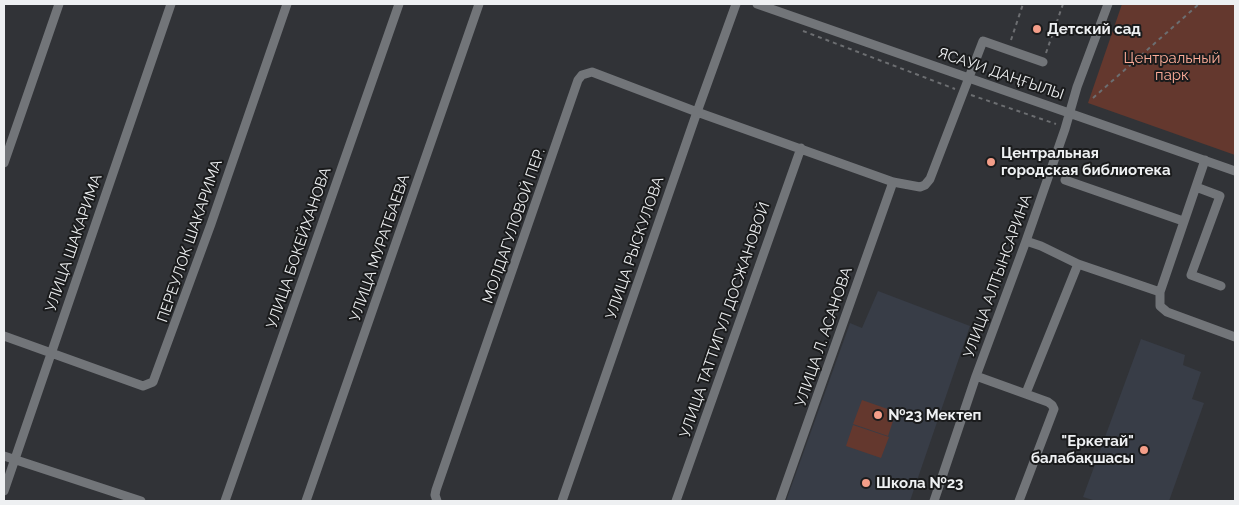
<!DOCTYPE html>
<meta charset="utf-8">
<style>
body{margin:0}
#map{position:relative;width:1239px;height:505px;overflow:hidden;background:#313337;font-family:Raleway,sans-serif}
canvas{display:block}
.frame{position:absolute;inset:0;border:5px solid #eef0f2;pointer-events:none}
</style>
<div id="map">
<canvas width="1239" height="505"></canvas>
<div class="frame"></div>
</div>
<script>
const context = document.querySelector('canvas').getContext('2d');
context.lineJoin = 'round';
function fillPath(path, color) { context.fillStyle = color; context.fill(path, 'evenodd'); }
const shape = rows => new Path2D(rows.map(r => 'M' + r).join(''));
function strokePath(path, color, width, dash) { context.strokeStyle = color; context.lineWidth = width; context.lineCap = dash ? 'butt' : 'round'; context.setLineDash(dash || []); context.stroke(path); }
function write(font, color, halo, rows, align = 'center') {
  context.font = font + ' Raleway,sans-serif'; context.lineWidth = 4; context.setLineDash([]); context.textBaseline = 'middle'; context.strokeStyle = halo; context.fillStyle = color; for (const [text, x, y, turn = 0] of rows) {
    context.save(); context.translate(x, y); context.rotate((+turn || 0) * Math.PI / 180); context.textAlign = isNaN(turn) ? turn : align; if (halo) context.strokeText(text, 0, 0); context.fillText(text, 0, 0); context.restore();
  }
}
fillPath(shape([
 [878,291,970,326,910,501,786,501,850,323,862,328],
 [1141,339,1185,355,1183,365,1201,372,1192,399,1204,403,1169,501,1096,501,1083,497]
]), '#383d47');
fillPath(shape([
 [1122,4,1235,4,1235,155,1088,103],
 [862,400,896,412,888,436,853,424],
 [853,425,889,437,881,458,846,446]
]), '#64382e');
strokePath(shape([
 [1056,26,1080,34],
 [803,31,955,89],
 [1011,40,1023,4],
 [1046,53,1063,4],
 [971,95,1056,124],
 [1093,98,1199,4]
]), '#6c6e71', 2, [4, 4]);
strokePath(shape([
 [757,4,1235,171],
 [1205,160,1160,292,1160,306,1167,312,1235,337],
 [4,163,59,4],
 [1065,180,1183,221],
 [1196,187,1220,196,1191,275,1221,286],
 [1026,241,1041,246,1078,264,1160,292],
 [4,336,143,386,153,382,211,224,287,4],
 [976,376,1048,402,1052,405,1054,409,1019,501],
 [1026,393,1078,264],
 [4,456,141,501],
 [4,491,171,4],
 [225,501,399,4],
 [306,501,479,4],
 [437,501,435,495,436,490,578,80,582,75,592,72,697,112,893,182,920,187,925,185,930,179,983,41,1043,62],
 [562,501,697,112,736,4],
 [676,501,801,148],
 [780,501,893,182],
 [934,501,976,376,1026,241,1065,129,1077,87,1108,4]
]), '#727579', 9);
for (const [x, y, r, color] of [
 [1037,29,5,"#f49e89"],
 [991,162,5,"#f49e89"],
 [878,415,5,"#f49e89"],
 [1144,450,5,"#f49e89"],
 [866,483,5,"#f49e89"]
]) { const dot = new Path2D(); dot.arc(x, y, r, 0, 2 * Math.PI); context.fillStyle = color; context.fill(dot); strokePath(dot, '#1a1b1c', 2); }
write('bold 15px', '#eef0f2', '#1a1b1c', [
 ["Детский сад",1047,29],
 ["Центральная",1001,153],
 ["городская библиотека",1001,170],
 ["№23 Мектеп",888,415],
 ["\"Еркетай\"",1134,441,"right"],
 ["балабақшасы",1134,458,"right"],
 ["Школа №23",876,483]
], 'left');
write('15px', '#fcac98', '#1a1b1c', [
 ["Центральный",1172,58],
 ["парк",1172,75]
]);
write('15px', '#eef0f2', '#1a1b1c', [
 ["ЯСАУИ ДАҢҒЫЛЫ",1001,74,19],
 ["МОЛДАГУЛОВОЙ ПЕР.",514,226,-71],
 ["ПЕРЕУЛОК ШАКАРИМА",190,241,-71],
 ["УЛИЦА ШАКАРИМА",74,243,-71],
 ["УЛИЦА БОКЕЙХАНОВА",299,248,-71],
 ["УЛИЦА МУРАТБАЕВА",380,248,-71],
 ["УЛИЦА РЫСКУЛОВА",635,248,-71],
 ["УЛИЦА АЛТЫНСАРИНА",998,276,-70],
 ["УЛИЦА ТАТТИГУЛ ДОСЖАНОВОЙ",725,320,-71],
 ["УЛИЦА Л. АСАНОВА",824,337,-71]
]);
</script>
